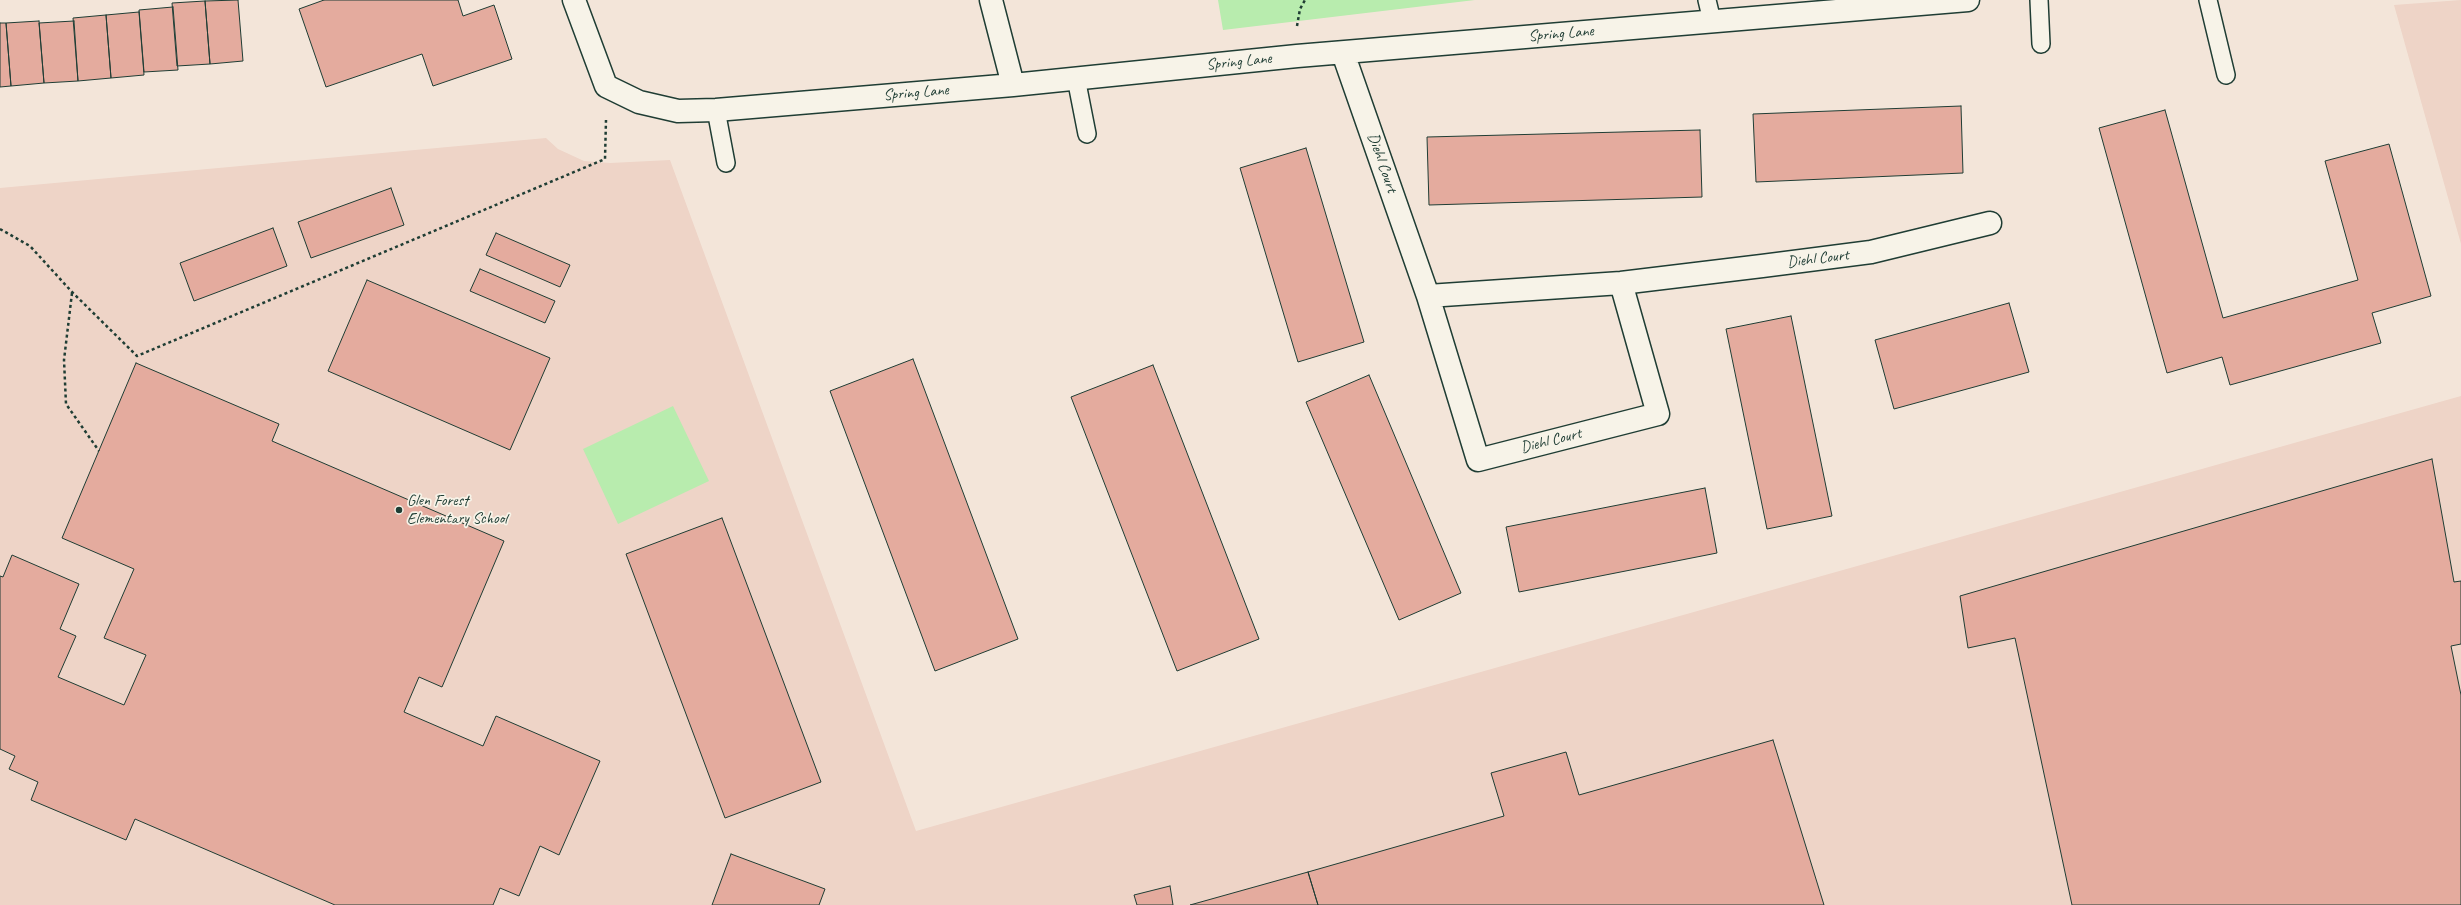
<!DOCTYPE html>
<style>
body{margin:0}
canvas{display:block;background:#f3e5d9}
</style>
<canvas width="2461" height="905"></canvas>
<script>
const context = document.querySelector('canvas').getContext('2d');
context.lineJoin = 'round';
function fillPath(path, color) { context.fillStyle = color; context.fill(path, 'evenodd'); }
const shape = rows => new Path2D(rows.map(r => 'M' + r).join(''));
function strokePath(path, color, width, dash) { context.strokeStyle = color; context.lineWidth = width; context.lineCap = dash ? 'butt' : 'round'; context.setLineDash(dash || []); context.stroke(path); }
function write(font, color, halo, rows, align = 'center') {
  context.font = font + ' Caveat,sans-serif'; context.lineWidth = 3.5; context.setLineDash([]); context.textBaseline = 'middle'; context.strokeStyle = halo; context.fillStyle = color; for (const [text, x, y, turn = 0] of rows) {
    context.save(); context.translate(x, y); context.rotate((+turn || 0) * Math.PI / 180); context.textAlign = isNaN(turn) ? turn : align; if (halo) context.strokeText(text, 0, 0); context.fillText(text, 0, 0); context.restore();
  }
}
fillPath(shape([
 [2461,0,2461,244,2394,5],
 [546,138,558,149,584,161,610,163,670,160,916,831,2461,396,2461,905,0,905,0,188]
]), '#eed4c7');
fillPath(shape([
 [1218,0,1475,0,1223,30],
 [673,406,709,481,618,524,583,449]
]), '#b8ecae');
const building = shape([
 [238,0,243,61,210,64,205,1,238,0],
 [324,0,458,0,463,16,494,5,512,59,433,86,422,54,326,87,299,9,324,0],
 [205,1,210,64,177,66,172,3,205,1],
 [173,7,178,70,144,72,139,10,173,7],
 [139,12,144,75,111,78,106,15,139,12],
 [106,15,111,78,78,81,73,18,106,15],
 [39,21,44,83,11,86,6,23,39,21],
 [74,21,78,81,44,83,39,23,74,21],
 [0,23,6,23,11,86,0,87,0,23],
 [1961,106,1963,173,1756,182,1753,114,1961,106],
 [2165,110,2223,318,2358,280,2325,161,2389,144,2431,296,2372,313,2381,343,2230,385,2222,357,2167,373,2099,128,2165,110],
 [1700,130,1702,197,1429,205,1427,137,1700,130],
 [1306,148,1364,342,1298,362,1240,168,1306,148],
 [391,188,404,225,311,258,298,222,391,188],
 [273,228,287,266,194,301,180,263,273,228],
 [496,233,570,265,560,287,486,255,496,233],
 [480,269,555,301,545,323,470,291,480,269],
 [367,280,550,358,510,450,328,371,367,280],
 [2009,303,2029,372,1894,409,1875,340,2009,303],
 [1791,316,1832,516,1767,529,1726,329,1791,316],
 [913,359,1018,639,935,671,830,391,913,359],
 [136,363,279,424,272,441,504,541,442,687,419,677,404,712,483,746,496,716,600,761,559,855,540,846,519,896,500,888,493,905,335,905,135,819,126,840,31,800,38,782,9,769,15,756,0,749,0,576,3,577,12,555,79,584,60,629,76,636,58,677,124,705,146,655,104,638,134,569,62,538,136,363],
 [1153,365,1259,639,1177,671,1071,397,1153,365],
 [1369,375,1461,593,1399,620,1306,402,1369,375],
 [2432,459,2454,582,2461,581,2461,644,2451,646,2461,695,2461,905,2072,905,2015,638,1968,648,1960,596,2432,459],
 [1705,488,1717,553,1519,592,1506,527,1705,488],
 [722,518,821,782,725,818,626,554,722,518],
 [1773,740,1824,905,1318,905,1308,872,1504,816,1491,773,1566,752,1579,795,1773,740],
 [731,854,825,889,819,905,712,905,731,854],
 [1308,872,1318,905,1190,905,1308,872],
 [1170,886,1173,905,1137,905,1134,895,1170,886]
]);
fillPath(building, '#e4ab9e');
strokePath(building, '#1f3d34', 1);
const service = shape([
 [1707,0,1712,21],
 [2039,0,2041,44],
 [2208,0,2226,75],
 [1076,78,1087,134],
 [716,110,726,163]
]);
const minor = shape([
 [574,0,606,86,639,102,678,111,716,110,1013,85,1297,56,1968,0],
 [991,0,1013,85],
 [1343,53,1428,296,1478,460,1658,414,1621,283],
 [1428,296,1621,283,1762,266,1871,252,1990,223]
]);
strokePath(service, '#1f3d34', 20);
strokePath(minor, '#1f3d34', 25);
strokePath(shape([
 [1297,26,1300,9,1305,0],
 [0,229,30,246,72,292,137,356,605,159,606,120],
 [72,293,64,360,66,404,99,451]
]), '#1f3d34', 2.5, [3, 3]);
strokePath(service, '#f7f3e8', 17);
strokePath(minor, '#f7f3e8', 22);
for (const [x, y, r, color] of [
 [399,510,4,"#1f3d34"]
]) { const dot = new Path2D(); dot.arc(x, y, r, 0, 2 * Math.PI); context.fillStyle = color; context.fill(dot); strokePath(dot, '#f7f3e8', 1.5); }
write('16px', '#1f3d34', '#f7f3e8', [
 ["Spring Lane",1561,34,-5],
 ["Spring Lane",1239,62,-6],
 ["Spring Lane",916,93,-5],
 ["Diehl Court",1382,163,71],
 ["Diehl Court",1818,259,-7],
 ["Diehl Court",1551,441,-14]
]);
write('16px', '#1f3d34', '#f7f3e8', [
 ["Glen Forest",407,501],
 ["Elementary School",407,519]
], 'left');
</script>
